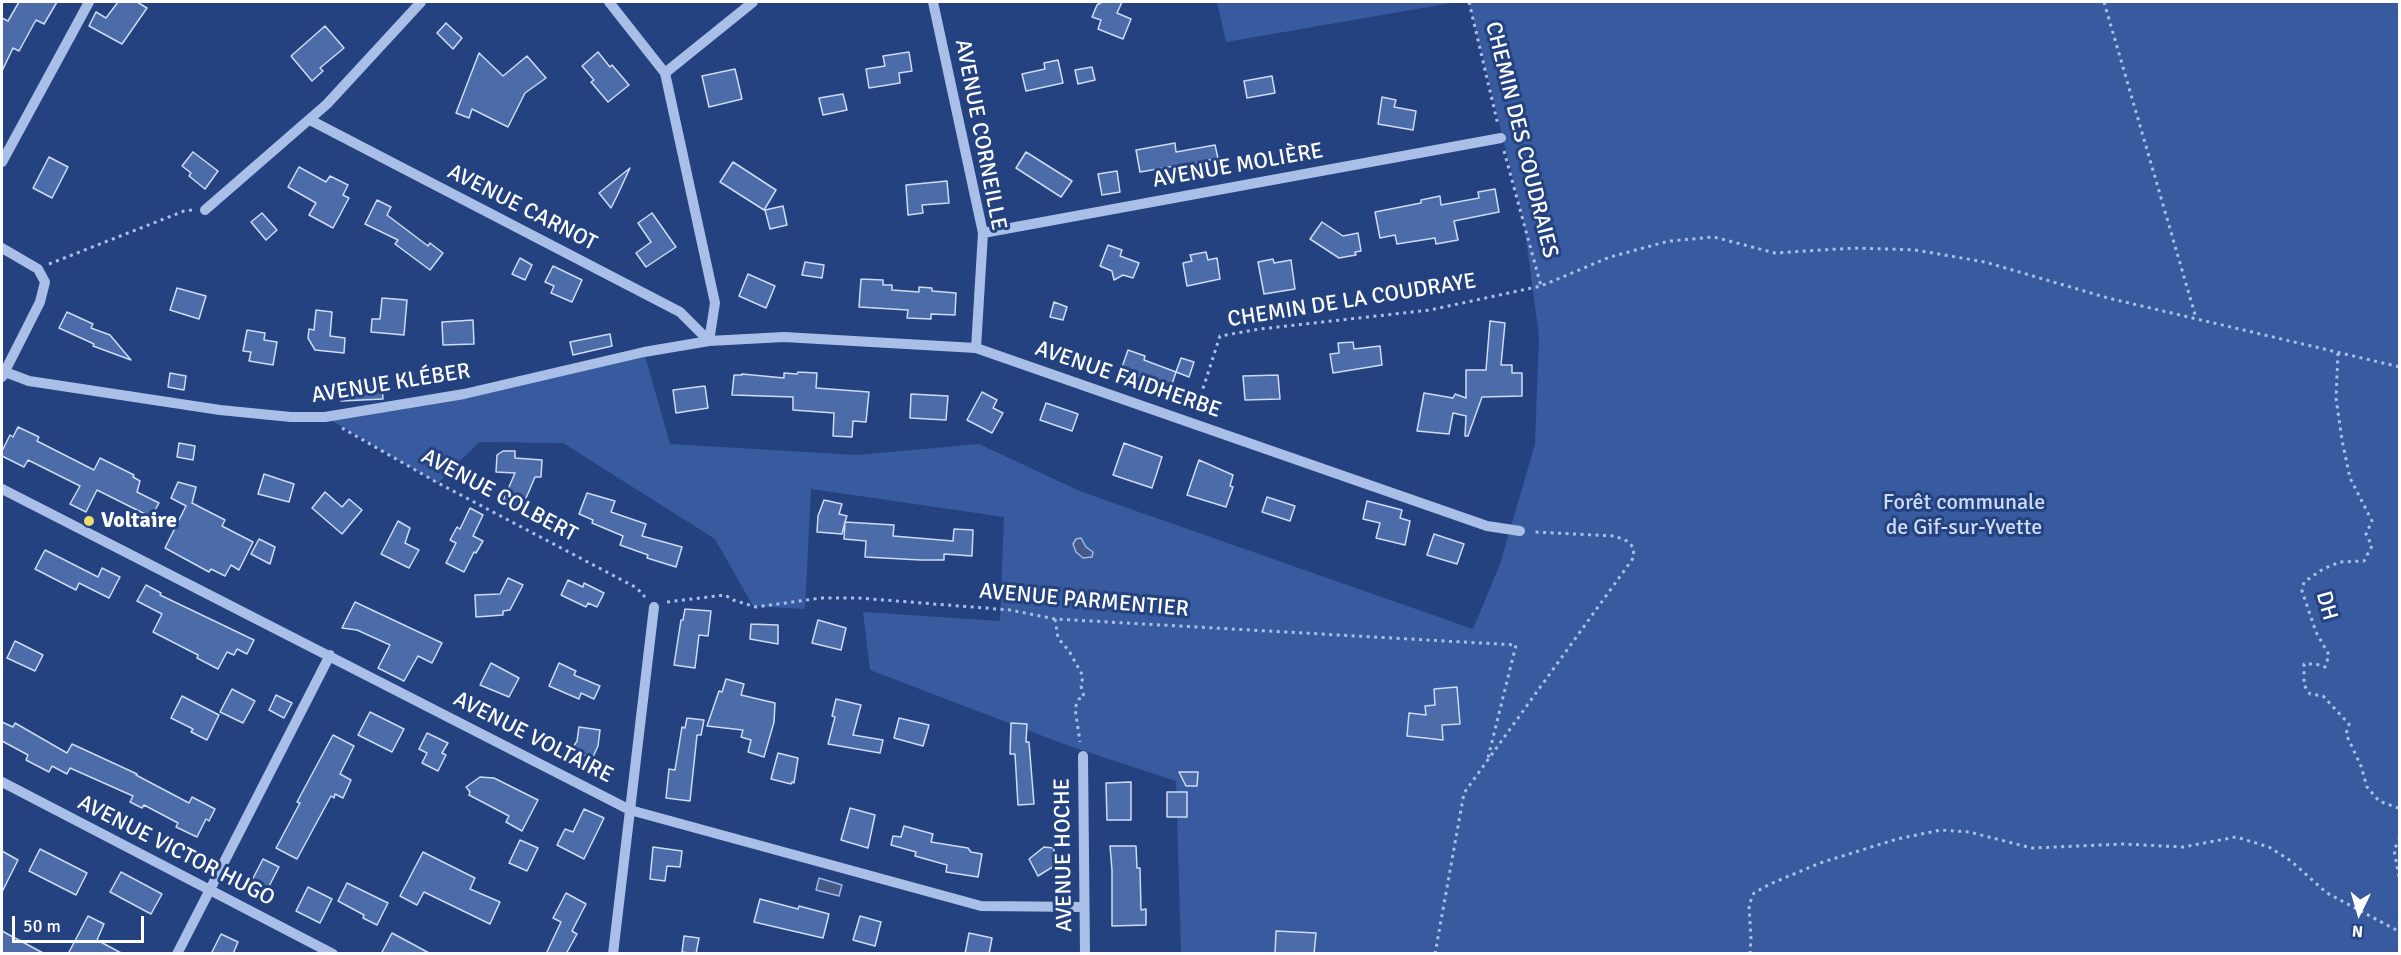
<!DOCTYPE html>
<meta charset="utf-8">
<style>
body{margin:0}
#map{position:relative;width:2401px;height:955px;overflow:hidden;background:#244280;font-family:Signika,sans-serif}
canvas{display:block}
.frame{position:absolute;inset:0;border:3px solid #fff;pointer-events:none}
.north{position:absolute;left:2329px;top:883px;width:60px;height:60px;-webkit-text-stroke:4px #244280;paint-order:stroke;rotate:185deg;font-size:16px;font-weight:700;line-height:24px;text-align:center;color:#fff}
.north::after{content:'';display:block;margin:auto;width:21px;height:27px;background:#fff;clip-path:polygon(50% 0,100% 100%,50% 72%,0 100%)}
.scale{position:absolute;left:12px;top:916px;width:132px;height:27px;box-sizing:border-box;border:3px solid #fff;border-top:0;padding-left:8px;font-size:18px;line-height:21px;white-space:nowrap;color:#fff;-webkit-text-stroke:4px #244280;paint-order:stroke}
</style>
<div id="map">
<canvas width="2401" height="955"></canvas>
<div class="frame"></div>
<div class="north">N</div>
<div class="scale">50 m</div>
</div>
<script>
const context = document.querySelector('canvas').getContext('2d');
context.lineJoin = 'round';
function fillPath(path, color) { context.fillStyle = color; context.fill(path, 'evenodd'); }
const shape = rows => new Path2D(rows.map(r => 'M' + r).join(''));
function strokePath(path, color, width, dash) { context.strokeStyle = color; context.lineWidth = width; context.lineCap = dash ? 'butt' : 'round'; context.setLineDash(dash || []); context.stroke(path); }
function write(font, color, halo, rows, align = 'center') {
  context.font = font + ' Signika,sans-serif'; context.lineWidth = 6; context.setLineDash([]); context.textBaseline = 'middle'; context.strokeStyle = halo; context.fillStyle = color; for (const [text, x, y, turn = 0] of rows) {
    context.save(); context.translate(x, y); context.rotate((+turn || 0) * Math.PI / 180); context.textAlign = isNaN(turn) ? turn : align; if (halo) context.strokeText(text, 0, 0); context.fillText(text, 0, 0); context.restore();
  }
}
fillPath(shape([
 [1217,2,1457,2,1226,42],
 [1469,2,2399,2,2399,953,1181,953,1176,781,1069,746,870,670,863,612,1000,621,1004,517,811,489,805,609,753,606,715,539,563,443,479,442,438,483,325,417,644,352,670,444,857,455,979,444,1082,492,1473,629,1500,564,1535,444,1539,336,1524,223]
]), '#385a9e');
const water = shape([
 [1081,538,1086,547,1093,552,1092,557,1083,558,1076,552,1073,544,1076,539,1081,538],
 [819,878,842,885,839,896,816,890,819,878]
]);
fillPath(water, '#455a88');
strokePath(water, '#9fb8e8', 1.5);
const building = shape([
 [19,2,57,2,44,24,36,20,19,51,13,48,2,71,2,18,8,21,19,2],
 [118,2,137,2,147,8,122,44,89,26,96,12,106,18,118,2],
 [1102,2,1122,2,1117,13,1131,19,1123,39,1098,29,1101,20,1092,17,1097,5,1102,2],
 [446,23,462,38,453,49,437,33,446,23],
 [325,26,344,48,320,68,323,71,312,81,291,56,325,26],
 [598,52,610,67,612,65,629,85,608,102,591,82,594,80,582,66,598,52],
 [909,52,912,71,899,73,900,83,869,88,866,69,885,66,883,56,909,52],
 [479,53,503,76,527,56,546,78,525,93,508,127,472,109,469,118,456,113,479,53],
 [1058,60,1063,83,1026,91,1022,74,1045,69,1044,63,1058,60],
 [1092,67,1095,80,1078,84,1075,70,1092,67],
 [735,69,742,99,709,107,702,76,735,69],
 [1272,76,1275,93,1247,98,1244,81,1272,76],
 [843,94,847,110,823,115,819,98,843,94],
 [1382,97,1396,100,1394,107,1416,111,1413,130,1378,124,1382,97],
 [1175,143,1176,152,1215,145,1218,158,1181,167,1181,165,1140,172,1136,150,1175,143],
 [193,152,218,171,205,189,189,176,191,173,182,166,193,152],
 [1026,152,1072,181,1061,197,1016,168,1026,152],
 [49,157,68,167,52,198,33,188,49,157],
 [733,162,776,190,764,210,720,182,733,162],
 [299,167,326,182,330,176,348,185,343,195,349,198,333,228,309,215,316,203,288,187,299,167],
 [630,168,617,196,611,208,599,193,630,168],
 [1117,171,1120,192,1102,195,1098,174,1117,171],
 [947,181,949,203,922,205,923,213,908,215,906,185,947,181],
 [1495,189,1499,212,1454,221,1458,240,1436,244,1435,238,1397,244,1395,235,1380,238,1375,212,1421,203,1421,200,1440,196,1441,205,1479,198,1478,192,1495,189],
 [377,200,391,207,387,215,428,246,430,243,443,253,430,270,395,244,398,240,365,224,377,200],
 [783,206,787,225,770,229,765,210,783,206],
 [262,213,277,230,266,240,251,222,262,213],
 [652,213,676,247,646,267,636,253,651,242,638,223,652,213],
 [1322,222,1343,236,1358,233,1361,251,1355,252,1356,255,1339,258,1310,239,1322,222],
 [1108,245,1122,250,1120,256,1139,263,1133,278,1123,275,1114,280,1112,271,1100,266,1108,245],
 [1206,252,1208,260,1217,258,1220,279,1187,286,1183,263,1192,261,1190,255,1206,252],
 [520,258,532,265,525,280,512,274,520,258],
 [1273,259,1274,263,1291,260,1295,289,1264,294,1258,262,1273,259],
 [805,262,824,265,822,278,802,275,805,262],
 [553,266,582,280,572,302,551,293,554,286,545,282,553,266],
 [748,274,775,286,766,308,739,296,748,274],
 [861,279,883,280,883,285,892,285,892,290,919,292,919,287,932,288,932,291,956,293,955,315,931,314,931,319,907,318,908,310,859,307,861,279],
 [177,288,206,296,199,319,170,310,177,288],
 [382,298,407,300,404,335,371,332,372,319,380,319,382,298],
 [1054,302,1067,307,1063,320,1050,317,1054,302],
 [316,310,332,312,330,336,345,338,344,353,315,350,308,338,309,329,314,330,316,310],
 [67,312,93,324,91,328,110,335,131,360,93,346,94,344,59,328,67,312],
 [473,320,474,344,443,345,442,322,473,320],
 [1490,321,1505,323,1501,365,1512,365,1512,373,1522,373,1522,396,1482,397,1468,436,1465,436,1466,416,1453,413,1449,434,1417,431,1424,393,1453,398,1455,394,1466,398,1466,370,1486,370,1490,321],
 [247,330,265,333,264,340,277,342,273,365,249,361,251,352,243,351,247,330],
 [610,334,612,346,573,355,570,342,610,334],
 [1353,342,1354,349,1380,346,1382,365,1333,373,1330,354,1339,353,1338,343,1353,342],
 [1128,350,1145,356,1144,360,1176,372,1171,387,1121,370,1128,350],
 [1181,358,1194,362,1189,377,1176,372,1181,358],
 [798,372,817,373,816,388,869,392,866,422,853,421,852,437,833,436,834,413,793,410,793,397,732,395,734,375,742,375,742,374,784,378,784,373,797,374,798,372],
 [170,373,186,376,184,390,168,387,170,373],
 [1278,375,1280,399,1245,400,1243,376,1278,375],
 [366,382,366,387,382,386,383,399,341,401,341,389,344,388,343,384,366,382],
 [705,386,708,408,676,413,673,390,705,386],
 [982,392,997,400,993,408,1003,413,992,433,967,420,982,392],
 [911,394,948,396,946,420,910,418,911,394],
 [1046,403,1078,414,1072,431,1040,420,1046,403],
 [18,427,39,437,37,441,94,470,100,458,134,475,133,477,140,481,137,492,159,503,151,517,97,490,86,512,70,504,80,486,28,460,24,467,2,456,2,451,10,435,13,437,18,427],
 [179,443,195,446,193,460,177,457,179,443],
 [1124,443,1162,457,1152,488,1113,475,1124,443],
 [503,451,515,451,515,458,542,460,541,477,535,477,521,510,503,501,515,473,496,472,497,455,503,451],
 [1199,460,1233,475,1230,486,1233,487,1226,507,1187,495,1199,460],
 [264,474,294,484,289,502,258,494,264,474],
 [178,482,196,487,192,503,225,520,222,526,253,542,239,570,231,565,225,576,211,569,209,572,165,548,186,506,171,498,178,482],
 [325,492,342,507,349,499,362,510,342,534,312,508,325,492],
 [587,493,615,501,611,512,646,524,642,536,682,547,676,567,647,558,648,555,620,545,623,536,592,523,593,520,579,514,587,493],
 [1267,497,1295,506,1290,521,1262,512,1267,497],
 [824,500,842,504,839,514,847,516,845,522,894,525,893,536,953,541,954,529,973,530,972,556,944,554,944,560,921,560,865,557,866,541,844,539,845,522,842,534,817,532,818,516,824,500],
 [1367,501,1402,510,1400,518,1410,521,1405,545,1376,538,1380,523,1363,519,1367,501],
 [470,508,483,515,473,536,483,541,476,553,474,552,464,572,446,563,456,543,450,540,457,527,460,529,470,508],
 [398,521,410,528,405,543,419,550,409,568,381,554,398,521],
 [1434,534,1464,544,1457,564,1427,555,1434,534],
 [259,539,275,547,270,564,251,554,259,539],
 [45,550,98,577,102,568,120,577,109,598,79,583,76,590,35,569,45,550],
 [508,578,523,585,510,610,503,611,503,615,476,617,475,595,500,594,508,578],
 [568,580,583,587,584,583,604,593,597,607,588,603,586,607,561,595,568,580],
 [146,585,161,593,160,595,254,640,247,654,237,649,234,655,227,652,218,669,197,658,198,655,153,632,162,614,137,601,146,585],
 [355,602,442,643,432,663,418,656,404,681,378,668,390,645,357,630,342,628,355,602],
 [685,609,711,611,708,636,699,635,695,668,674,665,681,620,683,620,685,609],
 [818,620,846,628,841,650,812,643,818,620],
 [751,624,778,625,778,644,750,639,751,624],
 [15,641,43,655,35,671,7,658,15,641],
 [491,663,519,678,509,697,480,685,491,663],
 [559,663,576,671,574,675,600,686,594,699,581,693,579,699,549,686,559,663],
 [726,679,744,684,741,695,775,703,774,722,764,757,748,752,751,740,741,737,743,730,707,726,719,691,722,692,726,679],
 [1457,687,1460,724,1442,725,1443,740,1407,736,1409,713,1426,715,1425,706,1435,705,1434,689,1457,687],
 [232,689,255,701,243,723,220,712,232,689],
 [276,695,292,703,284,718,269,710,276,695],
 [182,696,219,715,207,740,191,732,193,729,171,718,182,696],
 [836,699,861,705,853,735,883,740,880,753,828,744,835,717,832,716,836,699],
 [370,712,404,729,392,752,358,735,370,712],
 [687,718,704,720,701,735,697,735,690,801,666,798,669,769,675,770,682,727,685,728,687,718],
 [899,718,929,725,923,746,894,738,899,718],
 [2,722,13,727,15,723,67,753,72,744,137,774,136,775,189,803,192,797,215,809,209,821,206,819,197,837,176,827,178,823,144,805,142,808,130,802,133,796,70,768,67,774,52,766,49,772,26,760,28,755,2,741,2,722],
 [1011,723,1027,724,1026,742,1029,742,1034,804,1018,805,1015,754,1010,754,1011,723],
 [579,727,600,730,598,746,592,759,572,749,577,741,579,727],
 [427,733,448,743,442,753,446,755,438,771,422,763,427,753,419,749,427,733],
 [333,735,354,746,340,774,351,780,343,798,335,794,334,798,331,796,297,859,276,848,300,803,297,802,333,735],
 [778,753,798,758,794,783,792,782,791,784,771,779,778,753],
 [1179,772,1198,772,1197,786,1186,786,1179,772],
 [480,777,494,778,538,800,522,831,506,822,509,816,469,795,470,792,466,787,480,777],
 [1131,782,1131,820,1107,820,1106,783,1131,782],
 [1167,792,1187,792,1187,817,1167,817,1167,792],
 [850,808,875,815,868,848,841,840,850,808],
 [584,809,604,818,584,859,557,845,565,829,573,832,584,809],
 [904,826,933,834,931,842,968,848,971,852,982,854,978,877,946,872,947,865,915,856,916,852,891,845,893,836,901,837,904,826],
 [520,840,538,848,527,871,509,863,520,840],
 [1110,846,1136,846,1137,868,1140,868,1141,910,1146,909,1146,925,1112,926,1112,870,1110,846],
 [653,847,682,851,680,867,667,866,665,881,650,879,653,847],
 [1044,847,1054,848,1054,866,1038,876,1029,859,1044,847],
 [40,849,87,873,76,895,29,871,40,849],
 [2,851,18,860,2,892,2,851],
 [423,852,475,878,470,889,500,902,490,924,424,892,417,905,400,896,423,852],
 [263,859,279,867,266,892,250,884,263,859],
 [121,872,162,894,151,914,110,892,121,872],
 [347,883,388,903,377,925,363,918,364,915,338,901,347,883],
 [308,887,332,899,320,923,296,911,308,887],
 [566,893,586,904,572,931,577,934,566,954,546,954,561,922,553,918,566,893],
 [760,899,798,909,799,906,829,914,823,938,754,922,760,899],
 [88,916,104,924,97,940,123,954,68,954,88,916],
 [860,916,881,922,875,946,853,940,860,916],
 [2,931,45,954,2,954,2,931],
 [1276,931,1316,933,1314,954,1275,954,1276,931],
 [392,933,431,954,381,954,392,933],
 [969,933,992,938,989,954,965,954,969,933],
 [221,934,238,942,233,954,211,954,221,934],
 [684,936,699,938,696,954,682,952,684,936]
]);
fillPath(building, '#4c6ba9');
strokePath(building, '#cedbf5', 1.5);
strokePath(shape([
 [1469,2,1498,125],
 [2104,2,2196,318],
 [1504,151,1541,286],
 [49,264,184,211,192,210],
 [2338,353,2336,398,2342,440,2350,478,2372,521,2366,534,2372,546,2364,561,2340,562,2323,569,2304,582,2302,591,2316,632,2329,655,2325,667,2316,664,2304,664,2304,685,2310,694,2323,696,2349,724,2346,734,2361,766,2367,787,2379,801,2398,808,2400,813],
 [1196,410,1220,336,1260,329,1430,310,1541,286,1610,257,1669,241,1714,237,1775,253,1854,248,1915,250,1985,262,2108,298,2400,367],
 [342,428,438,483,637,588,645,597],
 [667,602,725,595,733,600,756,607,821,598,859,598,1010,610,1055,619,1516,645,1487,762],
 [1055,619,1058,638,1069,651,1083,676,1081,686,1084,697,1079,699,1075,708,1080,742],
 [2400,838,2394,850,2400,882],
 [1435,954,1464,793,1634,557,1633,547,1627,541,1615,536,1534,532],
 [1750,954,1751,939,1749,905,1754,893,1770,884,1820,863,1897,839,1941,830,1969,832,2032,848,2124,844,2183,847,2236,837,2269,847,2291,861,2327,893,2400,932]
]), '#aabfe7', 3, [3, 4.5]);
strokePath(shape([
 [609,2,665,73,715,303,709,341],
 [933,2,983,233,976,348],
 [665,73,753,2],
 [310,120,680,312,709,341],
 [2,162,89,2],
 [205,210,327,104,421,2],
 [983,233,1501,138],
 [2,248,38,269,45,282,40,302,2,377],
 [5,372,29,381,220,410,291,417,325,417,464,394,644,352,709,341,784,337,976,348,1487,526,1520,531],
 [2,489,630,810,981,906,1084,907],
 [1083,756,1085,954],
 [2,782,333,954],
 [177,954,330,655],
 [613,954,654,607]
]), '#aabfe7', 10);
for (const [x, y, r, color] of [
 [89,521,6,"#f1da6e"]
]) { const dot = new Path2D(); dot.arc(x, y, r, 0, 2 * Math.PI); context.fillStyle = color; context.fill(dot); strokePath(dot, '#244280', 2); }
write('22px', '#fff', '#244280', [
 ["AVENUE CORNEILLE",980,135,79],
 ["CHEMIN DES COUDRAIES",1521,140,76],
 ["AVENUE MOLIÈRE",1238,166,-10],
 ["AVENUE CARNOT",522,208,27],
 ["CHEMIN DE LA COUDRAYE",1352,301,-9],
 ["AVENUE FAIDHERBE",1128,380,19],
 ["AVENUE KLÉBER",391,384,-9],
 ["AVENUE COLBERT",499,496,28],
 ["AVENUE PARMENTIER",1084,601,5],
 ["DH",2326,606,74],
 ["AVENUE VOLTAIRE",533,738,27],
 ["AVENUE VICTOR HUGO",176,851,27],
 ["AVENUE HOCHE",1064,855,-91]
]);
write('22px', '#cedbf5', '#244280', [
 ["Forêt communale",1964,503],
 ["de Gif-sur-Yvette",1964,528]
]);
write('bold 22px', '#fff', '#244280', [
 ["Voltaire",101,521]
], 'left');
</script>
